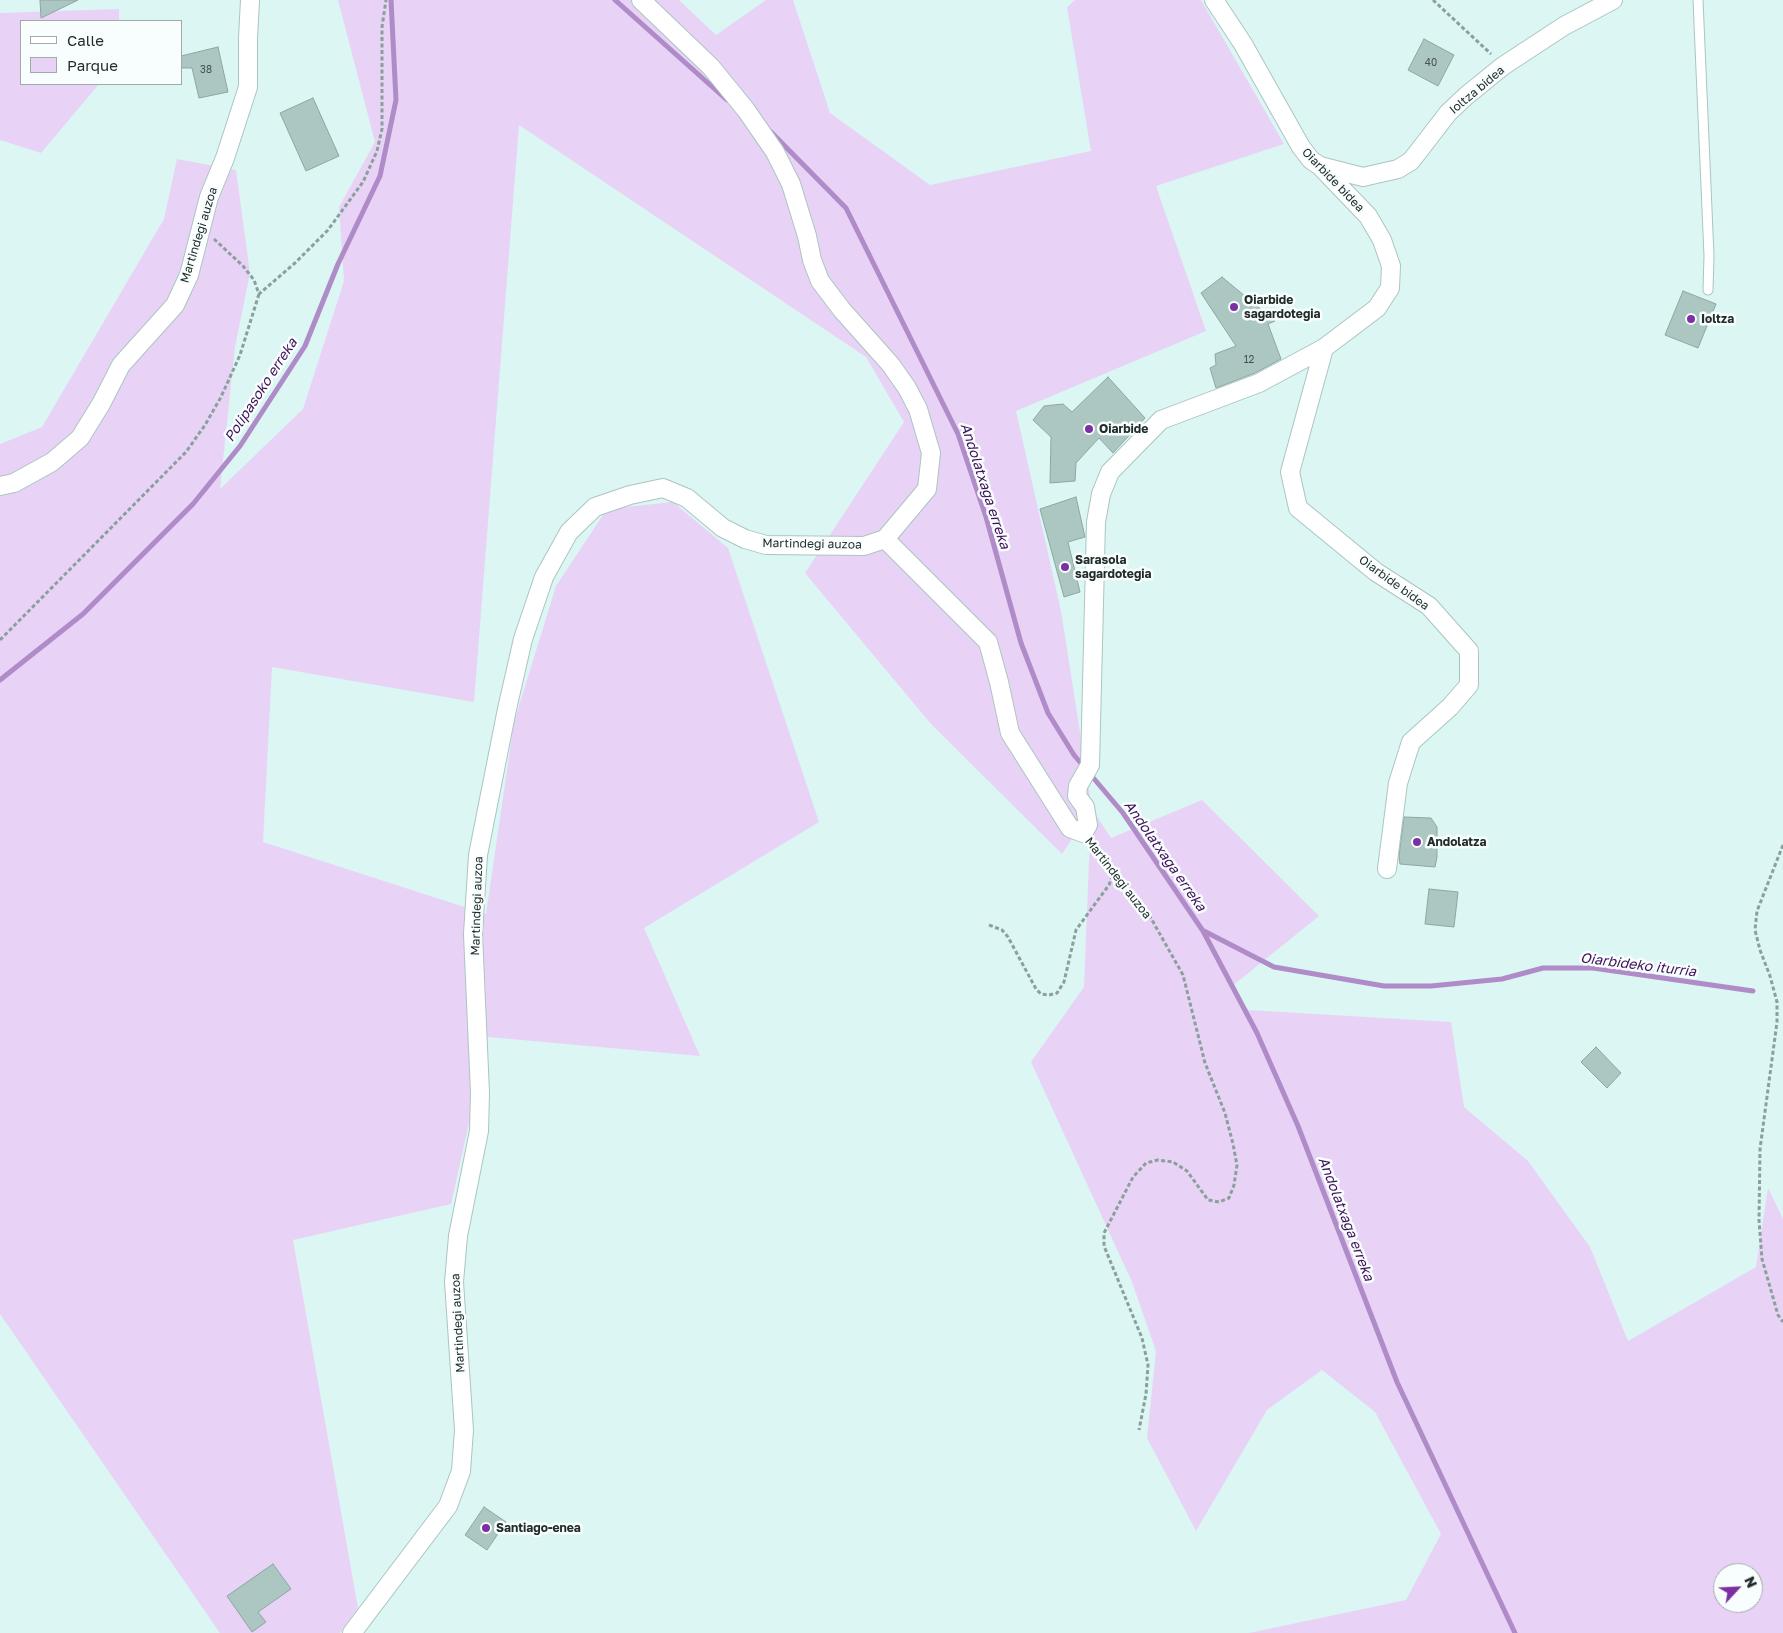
<!DOCTYPE html>
<style>
body{margin:0}
#map{position:relative;width:1783px;height:1633px;overflow:hidden;background:#dbf6f3;font-family:"Golos Text",sans-serif}
canvas{display:block}
.legend{position:absolute;left:20px;top:20px;width:162px;height:65px;box-sizing:border-box;background:#f8fefd;border:1px solid #a2aaa9;margin:0;padding:6px 9px;list-style:none;font-size:15px;color:#222c2b}
.legend li{display:flex;align-items:center;gap:10px;height:25px}
.legend b{width:25px;border:1px solid #a2aaa9}
.north{position:absolute;left:1713px;top:1563px;width:50px;height:50px;box-sizing:border-box;background:#f8fefd;border:1px solid #a2aaa9;border-radius:50%;rotate:65deg;font-size:14px;font-weight:700;line-height:20px;text-align:center;color:#222c2b}
.north::after{content:'';display:block;margin:auto;width:18px;height:22px;background:#7b31a4;clip-path:polygon(50% 0,100% 100%,50% 72%,0 100%)}
</style>
<div id="map">
<canvas width="1783" height="1633"></canvas>
<ul class="legend">
<li><b style="height:6px;background:#fff"></b>Calle</li>
<li><b style="height:14px;background:#e8d3f7"></b>Parque</li>
</ul>
<div class="north">N</div>
</div>
<script>
const context = document.querySelector('canvas').getContext('2d');
context.lineJoin = 'round';
function fillPath(path, color) { context.fillStyle = color; context.fill(path, 'evenodd'); }
const shape = rows => new Path2D(rows.map(r => 'M' + r).join(''));
function strokePath(path, color, width, dash) { context.strokeStyle = color; context.lineWidth = width; context.lineCap = dash ? 'butt' : 'round'; context.setLineDash(dash || []); context.stroke(path); }
function write(font, color, halo, rows, align = 'center') {
  context.font = font + ' "Golos Text",sans-serif'; context.lineWidth = 5; context.setLineDash([]); context.textBaseline = 'middle'; context.strokeStyle = halo; context.fillStyle = color; for (const [text, x, y, turn = 0] of rows) {
    context.save(); context.translate(x, y); context.rotate((+turn || 0) * Math.PI / 180); context.textAlign = isNaN(turn) ? turn : align; if (halo) context.strokeText(text, 0, 0); context.fillText(text, 0, 0); context.restore();
  }
}
fillPath(shape([
 [338,0,679,0,716,35,766,0,793,0,830,113,930,185,1091,151,1067,7,1075,0,1201,0,1284,144,1156,186,1206,331,1016,411,1061,611,1092,809,1111,838,1202,800,1319,916,1231,987,1248,1010,1451,1022,1464,1107,1528,1161,1590,1247,1628,1341,1756,1267,1768,1188,1783,1219,1783,1633,1249,1633,1406,1600,1441,1534,1375,1412,1322,1370,1267,1410,1196,1531,1147,1438,1156,1351,1132,1282,1031,1062,1084,987,1091,810,1062,854,931,724,805,573,904,422,866,357,519,125,474,702,272,667,263,842,486,914,514,722,556,586,607,509,673,502,728,548,819,822,644,928,700,1056,488,1037,451,1204,293,1240,358,1608,340,1633,220,1633,0,1314,0,444,42,427,164,219,177,159,236,170,250,273,235,347,220,489,303,409,344,281,339,207,375,142],
 [1723,1573,1753,1573,1753,1603,1723,1603],
 [119,9,119,21,21,21,21,84,99,84,41,153,0,140,0,13]
]), '#e8d3f7');
strokePath(shape([
 [615,0,727,100],
 [771,132,846,208,958,434,986,517,1021,643,1048,713,1074,755,1123,813,1203,931,1257,1033,1298,1126,1397,1382,1515,1633],
 [0,680,83,614,193,504,240,446,305,346,338,264,380,176,396,100,391,0],
 [1204,931,1274,967,1384,986,1431,986,1502,979,1543,968,1593,968,1753,991]
]), '#af8bc8', 5);
const building = shape([
 [40,0,78,0,41,18,40,0],
 [1424,39,1454,55,1438,86,1408,70,1424,39],
 [218,47,228,92,199,98,192,68,181,68,181,56,218,47],
 [313,98,339,156,306,171,280,113,313,98],
 [1222,277,1275,321,1268,324,1281,359,1255,373,1216,388,1210,368,1216,365,1215,354,1236,346,1201,293,1222,277],
 [1683,291,1716,304,1698,348,1665,335,1683,291],
 [1108,377,1145,418,1113,453,1099,438,1076,463,1075,481,1050,483,1051,437,1033,420,1044,406,1063,404,1072,412,1108,377],
 [1076,497,1085,537,1068,542,1080,592,1064,597,1040,509,1076,497],
 [1404,817,1431,818,1437,827,1437,857,1435,867,1400,864,1399,856,1404,817],
 [1429,889,1458,892,1454,927,1425,924,1429,889],
 [1596,1047,1621,1073,1607,1088,1581,1062,1596,1047],
 [484,1507,506,1522,487,1550,465,1535,484,1507],
 [273,1564,291,1589,258,1612,266,1622,252,1632,227,1596,273,1564]
]);
fillPath(building, '#acc6c2');
strokePath(building, '#8da6a3', 1);
const service = shape([
 [1698,0,1709,256,1708,290]
]);
const minor = shape([
 [1320,166,1363,177,1398,169,1411,161,1448,113,1466,96,1503,66,1564,26,1613,0],
 [1324,348,1290,472,1298,508,1376,572,1429,606,1469,651,1469,685,1450,707,1411,742,1398,783,1387,869],
 [0,486,14,483,52,462,80,438,101,404,121,365,175,305,189,275,209,197,225,158,248,87,248,38,250,0],
 [885,539,988,642,999,682,1010,733,1070,828,1083,833,1088,825,1085,807,1077,796,1078,786,1090,765,1096,522,1101,494,1110,472,1161,420,1259,383,1324,348,1377,308,1390,288,1391,266,1382,240,1368,216,1320,166,1311,160,1301,147,1243,44,1214,0],
 [352,1633,448,1506,461,1471,464,1430,454,1282,458,1236,479,1131,480,1093,473,934,478,855,507,709,523,639,544,577,569,532,595,507,630,495,663,488,687,498,723,528,745,539,766,545,864,546,885,539,927,489,931,453,918,409,907,388,891,365,842,310,820,281,812,260,807,236,791,184,775,152,746,110,711,67,641,0]
]);
strokePath(service, '#abc5c2', 11);
strokePath(minor, '#abc5c2', 20);
strokePath(shape([
 [1433,0,1491,54],
 [214,239,243,266,254,280,259,294,295,263,328,230,363,182,377,151,382,129,382,27,386,0],
 [0,640,186,452,205,425,221,397,240,355,259,294],
 [1091,845,1109,869,1148,913,1183,975,1205,1063,1225,1113,1233,1144,1237,1165,1234,1185,1229,1198,1219,1202,1208,1200,1187,1171,1173,1162,1158,1160,1146,1163,1133,1177,1104,1233,1104,1246,1142,1338,1148,1365,1146,1394,1139,1430],
 [1783,845,1757,911,1755,930,1760,950,1770,976,1777,1002,1777,1022,1760,1149,1759,1220,1762,1259,1778,1315,1783,1322],
 [989,925,1002,930,1008,937,1036,989,1041,994,1049,995,1057,993,1064,982,1076,930,1109,885,1113,874]
]), '#8b9f9c', 3, [4, 2.5]);
strokePath(service, '#fff', 9);
strokePath(minor, '#fff', 18);
for (const [x, y, r, color] of [
 [1234,307,5,"#7b31a4"],
 [1691,319,5,"#7b31a4"],
 [1089,429,5,"#7b31a4"],
 [1065,567,5,"#7b31a4"],
 [1417,842,5,"#7b31a4"],
 [486,1528,5,"#7b31a4"]
]) { const dot = new Path2D(); dot.arc(x, y, r, 0, 2 * Math.PI); context.fillStyle = color; context.fill(dot); strokePath(dot, '#f8fefd', 2); }
write('10px', '#445251', null, [
 ["40",1431,63],
 ["38",206,70],
 ["12",1249,360]
]);
write('12px', '#222c2b', '#f8fefd', [
 ["Ioltza bidea",1477,90,-40],
 ["Oiarbide bidea",1333,180,46],
 ["Martindegi auzoa",199,235,-73],
 ["Martindegi auzoa",812,544,1],
 ["Oiarbide bidea",1394,583,36],
 ["Martindegi auzoa",1118,878,52],
 ["Martindegi auzoa",477,906,-88],
 ["Martindegi auzoa",458,1323,-93]
]);
write('bold 12px', '#222c2b', '#f8fefd', [
 ["Oiarbide",1244,300],
 ["sagardotegia",1244,314],
 ["Ioltza",1701,319],
 ["Oiarbide",1099,429],
 ["Sarasola",1075,560],
 ["sagardotegia",1075,574],
 ["Andolatza",1427,842],
 ["Santiago-enea",496,1528]
], 'left');
write('italic 14px', '#41115a', '#f8fefd', [
 ["Polipasoko erreka",261,390,-57],
 ["Andolatxaga erreka",985,486,72],
 ["Andolatxaga erreka",1165,856,55],
 ["Oiarbideko iturria",1638,965,7],
 ["Andolatxaga erreka",1346,1219,69]
]);
</script>
